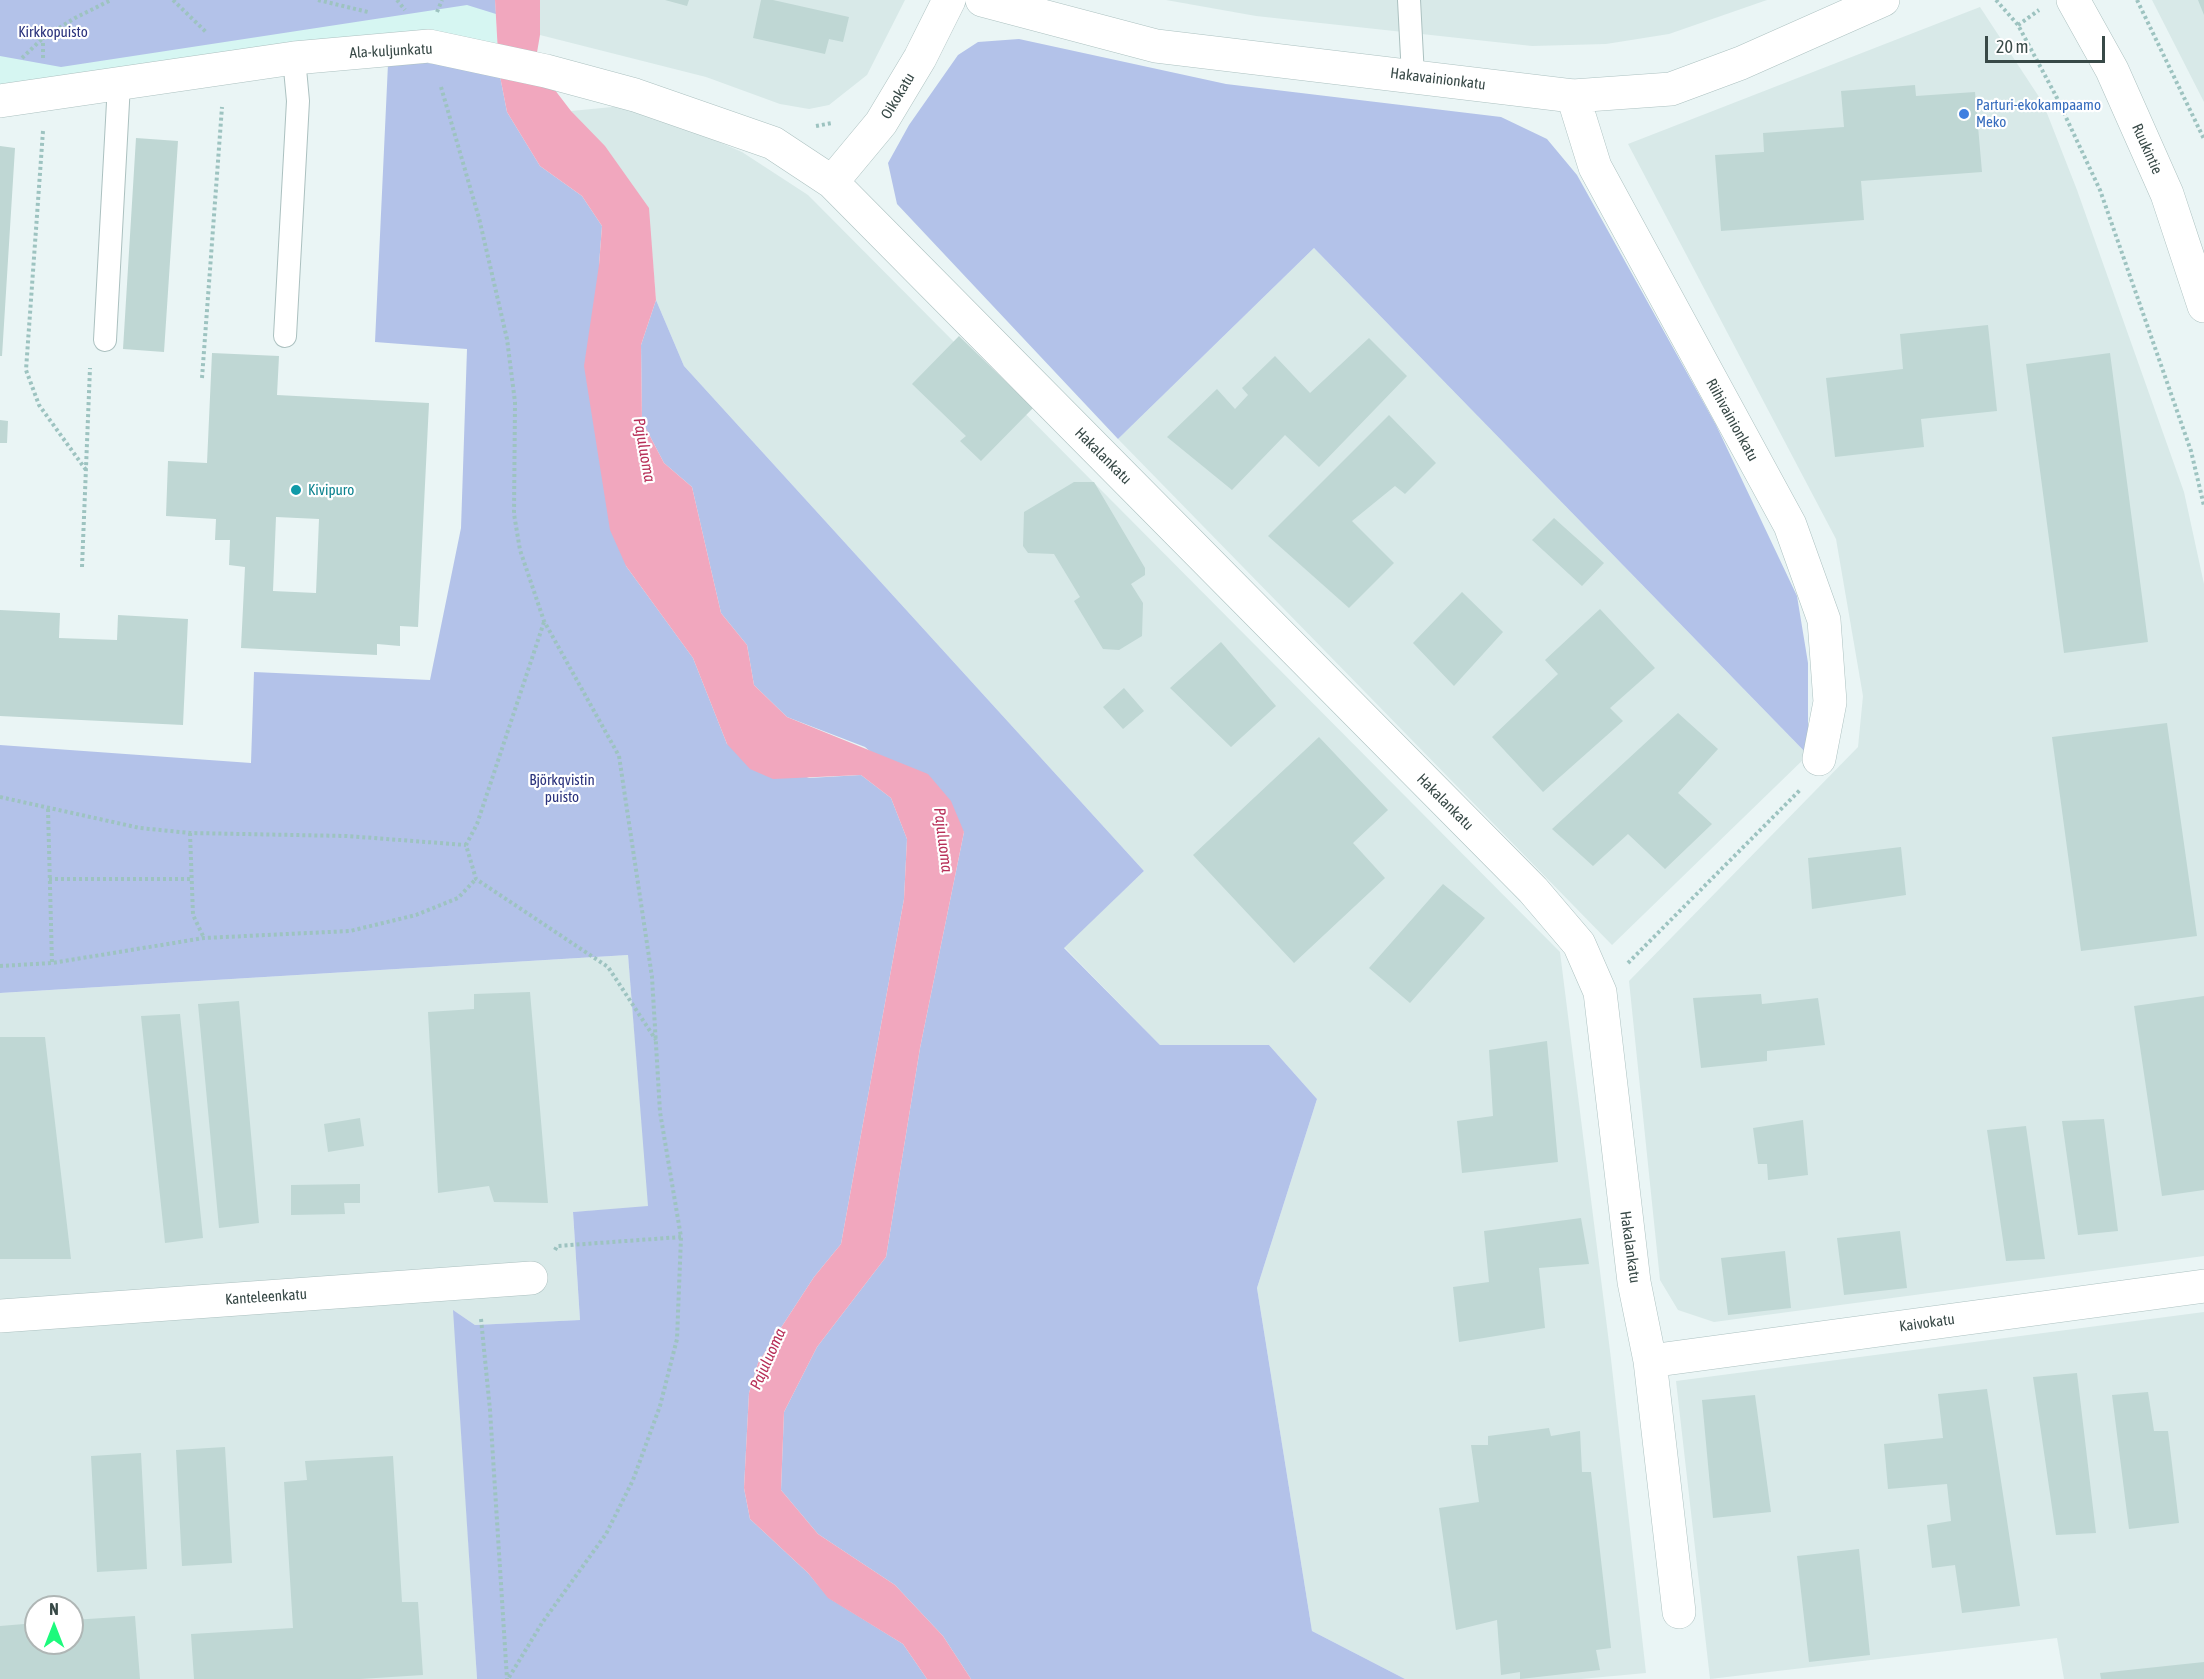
<!DOCTYPE html>
<meta charset="utf-8">
<style>
body{margin:0}
#map{position:relative;width:2204px;height:1679px;overflow:hidden;background:#eaf5f5;font-family:"Asap Condensed",sans-serif}
canvas{display:block}
.north{position:absolute;left:24px;top:1595px;width:60px;height:60px;box-sizing:border-box;background:#fff;border:2px solid #afb6b5;border-radius:50%;rotate:0deg;font-size:16px;font-weight:700;line-height:24px;text-align:center;color:#384947}
.north::after{content:'';display:block;margin:auto;width:21px;height:27px;background:#1cfa7c;clip-path:polygon(50% 0,100% 100%,50% 72%,0 100%)}
.scale{position:absolute;left:1985px;top:36px;width:120px;height:27px;box-sizing:border-box;border:3px solid #384947;border-top:0;padding-left:8px;font-size:18px;line-height:21px;white-space:nowrap;color:#384947;-webkit-text-stroke:4px #fff;paint-order:stroke}
</style>
<div id="map">
<canvas width="2204" height="1679"></canvas>
<div class="north">N</div>
<div class="scale">20 m</div>
</div>
<script>
const context = document.querySelector('canvas').getContext('2d');
context.lineJoin = 'round';
function fillPath(path, color) { context.fillStyle = color; context.fill(path, 'evenodd'); }
const shape = rows => new Path2D(rows.map(r => 'M' + r).join(''));
function strokePath(path, color, width, dash) { context.strokeStyle = color; context.lineWidth = width; context.lineCap = dash ? 'butt' : 'round'; context.setLineDash(dash || []); context.stroke(path); }
function write(font, color, halo, rows, align = 'center') {
  context.font = font + ' "Asap Condensed",sans-serif'; context.lineWidth = 4.5; context.setLineDash([]); context.textBaseline = 'middle'; context.strokeStyle = halo; context.fillStyle = color; for (const [text, x, y, turn = 0] of rows) {
    context.save(); context.translate(x, y); context.rotate((+turn || 0) * Math.PI / 180); context.textAlign = isNaN(turn) ? turn : align; if (halo) context.strokeText(text, 0, 0); context.fillText(text, 0, 0); context.restore();
  }
}
fillPath(shape([
 [540,0,905,0,867,75,829,105,809,109,780,104,706,77,540,35],
 [1166,0,1767,0,1669,34,1606,44,1532,46,1256,16],
 [2152,0,2204,0,2204,102],
 [1980,7,2043,103,2077,190,2184,492,2204,584,2204,1256,1714,1322,1678,1310,1660,1280,1629,981,1858,747,1863,696,1836,539,1628,144],
 [633,105,742,152,808,195,1560,952,1611,1359,1646,1673,1581,1679,1405,1679,1312,1631,1257,1288,1317,1099,1269,1045,1160,1045,1064,947,1144,871,684,366,656,300,648,208,571,111],
 [1314,248,1808,755,1612,945,1118,439],
 [628,955,649,1207,573,1212,580,1320,475,1325,454,1311,477,1679,0,1679,0,993],
 [36,1607,72,1607,72,1643,36,1643],
 [2204,1312,2204,1679,2064,1679,2057,1638,1710,1679,1676,1381]
]), '#d8e9e8');
fillPath(shape([
 [0,0,495,0,498,54,0,101]
]), '#d6f6f2');
fillPath(shape([
 [0,0,495,0,496,14,467,5,61,67,0,56],
 [1019,39,1226,84,1501,117,1547,139,1577,175,1716,425,1797,596,1808,663,1808,755,1314,248,1118,439,897,204,888,163,909,125,958,55,978,42],
 [427,63,499,71,507,112,540,166,582,196,602,226,599,265,626,566,693,658,727,744,809,778,861,775,891,798,907,839,904,899,841,1244,814,1277,758,1363,749,1393,744,1488,750,1519,808,1573,829,1598,903,1644,927,1679,477,1679,453,1310,475,1325,580,1320,573,1212,648,1206,628,955,0,993,0,745,251,763,254,672,430,680,461,528,467,349,375,342,388,64],
 [656,300,684,366,1144,871,1064,948,1160,1045,1269,1045,1317,1099,1257,1288,1312,1631,1405,1679,971,1679,943,1636,895,1585,818,1534,781,1490,784,1412,817,1347,886,1257,920,1048,964,832,865,747,787,717,754,685,747,645,721,613,692,487,664,463,642,421,641,345]
]), '#b3c2e9');
fillPath(shape([
 [495,0,540,0,540,35,535,64,571,111,605,146,649,208,656,300,641,345,642,421,664,463,692,487,721,613,747,645,754,685,787,717,928,774,951,801,964,832,920,1048,886,1257,817,1347,784,1412,781,1490,818,1534,895,1585,943,1636,971,1679,927,1679,903,1644,828,1598,808,1573,750,1519,744,1488,749,1393,758,1363,814,1277,841,1244,904,899,907,839,891,798,861,775,773,779,750,769,727,744,693,658,626,566,610,530,584,366,599,265,602,226,582,196,540,166,507,112,499,71]
]), '#f1a7be');
fillPath(shape([
 [665,0,689,0,687,6],
 [761,0,773,0,849,17,843,42,829,39,825,54,753,38],
 [2198,0,2204,0,2204,15],
 [1915,85,1916,96,1975,92,1982,172,1861,181,1864,220,1721,231,1715,155,1764,152,1763,133,1844,127,1841,91],
 [136,138,178,141,164,352,123,349],
 [0,146,15,148,2,356,0,356],
 [1988,325,1997,411,1921,419,1924,447,1835,457,1826,378,1903,369,1900,334],
 [959,336,1033,408,981,461,960,441,966,436,912,384],
 [1369,338,1407,376,1319,467,1285,435,1232,490,1167,437,1217,389,1235,409,1248,395,1242,388,1275,356,1310,393],
 [212,353,279,356,277,395,429,403,418,627,400,626,400,646,377,644,377,655,241,648,245,567,229,565,230,540,215,540,216,519,166,516,168,461,207,463],
 [276,517,319,519,316,593,273,591],
 [2110,353,2148,642,2064,653,2026,364],
 [1389,415,1436,463,1405,494,1395,486,1352,521,1394,563,1349,608,1268,536],
 [0,420,8,421,7,443,0,443],
 [1074,482,1094,482,1145,568,1145,575,1131,584,1143,603,1142,636,1119,650,1103,649,1074,601,1080,597,1054,554,1028,553,1023,546,1024,512],
 [1554,518,1604,563,1582,586,1532,540],
 [1462,592,1503,632,1454,686,1413,643],
 [1600,609,1655,668,1610,708,1623,721,1543,792,1492,737,1558,674,1545,660],
 [0,610,60,613,59,638,117,640,118,615,188,619,183,725,0,716],
 [1221,642,1276,706,1231,747,1170,688],
 [1124,688,1144,711,1123,729,1103,707],
 [1678,713,1718,749,1678,793,1712,824,1665,869,1628,834,1593,866,1552,829],
 [2167,723,2197,936,2081,951,2052,737],
 [1319,737,1388,810,1353,843,1385,878,1294,963,1193,855],
 [1901,847,1906,895,1812,909,1808,858],
 [1443,884,1485,918,1410,1003,1369,968],
 [530,992,548,1203,494,1202,489,1186,438,1193,428,1012,474,1009,474,994],
 [1761,994,1762,1004,1818,998,1825,1045,1767,1051,1767,1061,1701,1068,1693,998],
 [2204,996,2204,1190,2162,1196,2134,1006],
 [239,1001,259,1223,219,1228,198,1004],
 [180,1014,203,1238,165,1243,141,1016],
 [0,1037,45,1037,71,1259,0,1259],
 [1547,1041,1558,1162,1462,1173,1457,1121,1493,1116,1489,1050],
 [360,1118,364,1146,328,1152,324,1124],
 [2104,1119,2118,1231,2078,1235,2062,1121],
 [1803,1120,1808,1175,1768,1180,1767,1164,1758,1164,1753,1128],
 [2026,1126,2045,1259,2006,1261,1987,1130],
 [360,1184,360,1203,344,1203,345,1214,291,1215,291,1185],
 [1581,1218,1589,1264,1539,1268,1545,1328,1459,1342,1453,1287,1489,1282,1484,1231],
 [1900,1231,1907,1288,1844,1295,1837,1238],
 [1785,1251,1791,1308,1728,1315,1721,1258],
 [2077,1373,2096,1533,2056,1535,2033,1377],
 [1987,1389,2020,1606,1962,1613,1955,1565,1932,1568,1927,1525,1951,1521,1947,1484,1888,1489,1884,1444,1943,1438,1938,1394],
 [2148,1392,2154,1431,2168,1431,2179,1523,2129,1529,2112,1395],
 [1755,1395,1771,1512,1713,1518,1702,1400],
 [1549,1428,1551,1436,1580,1431,1582,1472,1591,1472,1611,1648,1596,1650,1600,1670,1520,1679,1520,1672,1501,1675,1497,1620,1456,1630,1439,1508,1479,1502,1471,1445,1488,1445,1488,1436],
 [225,1447,232,1563,182,1566,176,1450],
 [141,1453,147,1569,97,1572,91,1456],
 [393,1456,402,1602,418,1602,423,1675,360,1679,194,1679,191,1634,293,1628,284,1482,307,1480,305,1461],
 [1859,1549,1870,1655,1809,1662,1797,1556],
 [135,1616,140,1679,0,1679,0,1626,36,1623,36,1643,72,1643,72,1620],
 [2204,1662,2204,1679,2101,1679,2100,1673]
]), '#bfd7d4');
const service = shape([
 [1409,0,1413,76],
 [285,336,298,101,294,58],
 [105,340,119,84]
]);
const minor = shape([
 [982,0,1156,46,1573,96,1671,89,1741,63,1883,0],
 [1573,96,1595,167,1790,525,1824,620,1830,702,1819,759],
 [0,101,294,58,429,46,546,71,635,95,773,143,832,182,1533,890,1579,944,1600,992,1634,1282,1650,1361,1679,1612],
 [832,182,881,123,920,58,949,0],
 [0,1316,531,1278],
 [1650,1361,2204,1286]
]);
const tertiary = shape([
 [2073,0,2112,70,2167,194,2204,306]
]);
strokePath(service, '#acc1c0', 24);
strokePath(minor, '#acc1c0', 34);
strokePath(tertiary, '#acc1c0', 34);
strokePath(shape([
 [173,0,206,32],
 [318,0,368,12],
 [397,0,405,10],
 [1996,0,2018,25,2056,96,2100,190,2191,451,2204,506],
 [2137,0,2204,139],
 [437,12,442,0],
 [2018,25,2039,10],
 [22,58,43,38,75,18,111,0],
 [43,58,43,38],
 [441,87,479,218,507,339,515,402,514,514,520,550,544,621,619,756,652,977,660,1112,681,1237,677,1339,660,1406,633,1480,606,1534,542,1623,508,1679],
 [816,126,832,123],
 [43,131,26,370,39,405,86,470],
 [202,378,222,107],
 [82,567,90,368],
 [544,622,477,824,466,845,476,879,608,967,656,1040],
 [0,797,140,828,190,833,347,836,466,845],
 [48,809,52,963],
 [190,833,193,915,204,938],
 [49,879,191,879],
 [1628,963,1800,790],
 [0,966,52,963,204,938,350,931,416,915,458,898,476,879],
 [555,1250,557,1246,681,1237],
 [481,1319,490,1410,507,1679]
]), '#9dc3c0', 4, [3, 3]);
strokePath(service, '#fff', 22);
strokePath(minor, '#fff', 33);
strokePath(tertiary, '#fff', 33);
for (const [x, y, r, color] of [
 [1964,114,6,"#3f7fe0"],
 [296,490,6,"#0f9aa8"]
]) { const dot = new Path2D(); dot.arc(x, y, r, 0, 2 * Math.PI); context.fillStyle = color; context.fill(dot); strokePath(dot, '#fff', 2); }
write('15px', '#2a327c', '#fff', [
 ["Kirkkopuisto",53,32],
 ["Björkqvistin",562,780],
 ["puisto",562,797]
]);
write('15px', '#384947', '#fff', [
 ["Ala-kuljunkatu",391,51,-3],
 ["Hakavainionkatu",1438,79,7],
 ["Oikokatu",898,96,-59],
 ["Ruukintie",2147,149,66],
 ["Riihivainionkatu",1732,420,61],
 ["Hakalankatu",1103,456,45],
 ["Hakalankatu",1445,802,45],
 ["Hakalankatu",1630,1247,82],
 ["Kanteleenkatu",266,1297,-4],
 ["Kaivokatu",1927,1323,-8]
]);
write('15px', '#366cbe', '#fff', [
 ["Parturi-ekokampaamo",1976,105],
 ["Meko",1976,122]
], 'left');
write('15px', '#0d838f', '#fff', [
 ["Kivipuro",308,490]
], 'left');
write('italic 16px', '#b72f58', '#fff', [
 ["Pajuluoma",644,450,80],
 ["Pajuluoma",943,840,83],
 ["Pajuluoma",768,1359,-66]
]);
</script>
